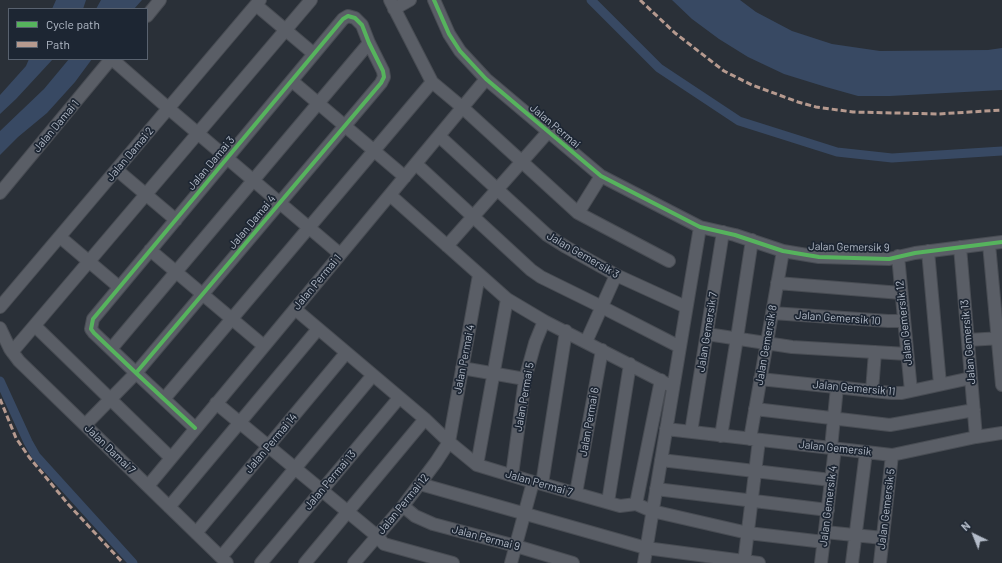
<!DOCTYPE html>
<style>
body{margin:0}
#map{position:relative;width:1002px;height:563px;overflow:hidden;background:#2a3038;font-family:Barlow,sans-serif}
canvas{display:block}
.legend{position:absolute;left:8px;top:8px;width:140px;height:52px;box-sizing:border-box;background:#1d2633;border:1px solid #59626f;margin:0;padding:5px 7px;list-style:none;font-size:12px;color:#b4bcc9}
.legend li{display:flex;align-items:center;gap:8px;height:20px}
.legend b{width:20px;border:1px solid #59626f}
.north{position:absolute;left:954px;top:515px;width:40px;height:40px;-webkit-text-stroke:3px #1d2633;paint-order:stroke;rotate:317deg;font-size:11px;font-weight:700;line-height:16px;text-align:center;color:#b4bcc9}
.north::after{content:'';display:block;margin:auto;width:14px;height:18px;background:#b4bcc9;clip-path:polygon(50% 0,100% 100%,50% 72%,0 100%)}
</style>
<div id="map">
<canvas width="1002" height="563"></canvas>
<ul class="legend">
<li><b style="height:5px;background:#56b35d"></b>Cycle path</li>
<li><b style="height:5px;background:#b69a8f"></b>Path</li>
</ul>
<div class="north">N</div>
</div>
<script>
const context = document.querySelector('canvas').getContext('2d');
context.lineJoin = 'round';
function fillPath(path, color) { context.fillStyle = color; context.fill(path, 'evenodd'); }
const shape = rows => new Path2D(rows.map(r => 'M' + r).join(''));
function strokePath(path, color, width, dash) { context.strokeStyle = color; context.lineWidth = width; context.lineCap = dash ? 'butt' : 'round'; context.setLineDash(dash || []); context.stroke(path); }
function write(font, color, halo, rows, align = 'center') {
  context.font = font + ' Barlow,sans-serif'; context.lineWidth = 3.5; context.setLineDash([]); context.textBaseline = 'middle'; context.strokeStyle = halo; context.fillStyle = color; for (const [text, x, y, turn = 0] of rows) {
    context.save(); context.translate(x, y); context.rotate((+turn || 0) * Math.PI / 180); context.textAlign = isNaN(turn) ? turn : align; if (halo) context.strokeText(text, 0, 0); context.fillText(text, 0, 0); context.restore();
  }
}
fillPath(shape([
 [56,0,86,0,83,9,52,9],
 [101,0,142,0,134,9,96,9],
 [672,0,740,0,756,12,792,31,832,44,880,51,988,50,1002,48,1002,90,890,96,858,96,826,87,784,74,748,57,719,39,692,19],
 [29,59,53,59,16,99,0,114,0,95,26,66],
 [69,59,92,59,75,82,47,113,18,137,0,155,0,131,44,89]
]), '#384963');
strokePath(shape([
 [591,0,659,68,739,121,837,152,892,158,1002,151],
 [0,381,28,442,36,456,133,563]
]), '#384963', 9);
const minor = shape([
 [390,0,432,82,463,108,578,213,669,261],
 [434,0,449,34,460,51,486,79,601,176,700,227,735,235,783,251,819,257,889,259,915,253,1002,242],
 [256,5,314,54],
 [394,9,410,0],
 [147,16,160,0],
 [112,59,168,108,340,254],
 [292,81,405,177],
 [439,136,547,235,566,247,616,275,686,307],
 [416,164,531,270,541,277,602,307,680,347],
 [117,170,176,220],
 [0,193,111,59],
 [390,195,507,299,544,321,673,387],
 [578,213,601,176],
 [60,237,119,287],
 [989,244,1002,385],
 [447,246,548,132],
 [960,247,976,437],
 [150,250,264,346],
 [928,251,940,384],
 [898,256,911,391],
 [777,283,901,293],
 [0,307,260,0],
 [295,309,425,419,449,442,477,465,533,482,542,484,620,506,636,504,652,511,748,533,824,542],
 [772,313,888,321,904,321],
 [35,326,171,458],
 [0,328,10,349,19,361,227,563],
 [707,334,792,347,907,354],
 [968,340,1002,338],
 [586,342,616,275],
 [111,349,369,43],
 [12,352,311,0],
 [462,368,525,379],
 [760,379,892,393,902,393,971,378],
 [872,391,875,352],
 [164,399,432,82],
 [216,403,377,536,384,544,453,563],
 [755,409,890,425,974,410],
 [85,425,136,373,381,83,384,77,383,71,369,43,362,25,355,18,348,16,343,19,93,319,91,329,94,333,136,373,195,428],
 [666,429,892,455,976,437,1002,433],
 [691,432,723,232],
 [721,436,737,338,752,240],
 [750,439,783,251],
 [831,448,837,387],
 [661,460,831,480],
 [477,465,507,299],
 [512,475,525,379,535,343,544,321],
 [420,484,646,548,759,563],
 [542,484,566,331],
 [148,486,486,79],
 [656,489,828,510],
 [576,493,602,350],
 [608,502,630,364],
 [636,504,661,380],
 [403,506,415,516,433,524,516,546,573,563],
 [169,507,318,329],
 [825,532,883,538],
 [196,533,346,353],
 [221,557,373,375],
 [261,563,399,398],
 [305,563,425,419],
 [354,563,403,506,436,462,449,442,479,275],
 [511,563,533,482],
 [644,563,700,227],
 [744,563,759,440],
 [821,563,835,448],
 [852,563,866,452],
 [880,563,892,455]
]);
strokePath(minor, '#484c53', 14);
strokePath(minor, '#5a5e66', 12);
strokePath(shape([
 [640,0,675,33,724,71,752,85,798,102,816,107,853,112,938,114,1002,110],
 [0,399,16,438,29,457,68,504,123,563]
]), '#b69a8f', 3, [6, 3]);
strokePath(shape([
 [434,0,449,34,460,51,486,79,601,176,700,227,735,235,783,251,819,257,889,259,915,253,1002,242],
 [136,373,381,83,384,77,383,71,369,43,362,25,355,18,348,16,343,19,93,319,91,329,94,333,136,373,195,428]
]), '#56b35d', 4);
write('11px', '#b4bcc9', '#1d2633', [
 ["Jalan Damai 1",56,126,-50],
 ["Jalan Permai",555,126,40],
 ["Jalan Damai 2",130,154,-50],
 ["Jalan Damai 3",211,163,-50],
 ["Jalan Damai 4",252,222,-50],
 ["Jalan Gemersik 9",849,247,1],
 ["Jalan Gemersik 3",583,255,30],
 ["Jalan Permai 1",317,282,-50],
 ["Jalan Gemersik 10",838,318,4],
 ["Jalan Gemersik 12",904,323,-96],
 ["Jalan Gemersik 7",707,332,-81],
 ["Jalan Gemersik 13",968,342,-95],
 ["Jalan Gemersik 8",766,345,-80],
 ["Jalan Permai 4",464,359,-79],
 ["Jalan Gemersik 11",854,388,5],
 ["Jalan Permai 5",524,397,-80],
 ["Jalan Permai 6",589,422,-80],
 ["Jalan Permai 14",271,443,-50],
 ["Jalan Gemersik",835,448,6],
 ["Jalan Damai 7",110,449,44],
 ["Jalan Permai 13",330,480,-50],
 ["Jalan Permai 7",539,483,16],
 ["Jalan Permai 12",403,504,-51],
 ["Jalan Gemersik 4",828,506,-83],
 ["Jalan Gemersik 5",886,509,-83],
 ["Jalan Permai 9",486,538,15]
]);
</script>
